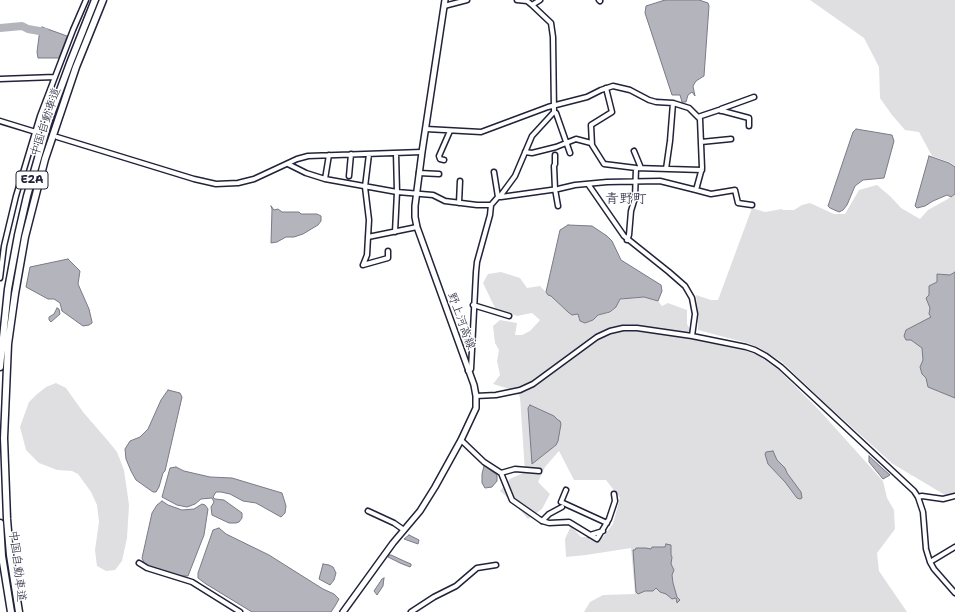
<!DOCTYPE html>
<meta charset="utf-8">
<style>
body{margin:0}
canvas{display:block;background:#fff}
</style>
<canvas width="955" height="612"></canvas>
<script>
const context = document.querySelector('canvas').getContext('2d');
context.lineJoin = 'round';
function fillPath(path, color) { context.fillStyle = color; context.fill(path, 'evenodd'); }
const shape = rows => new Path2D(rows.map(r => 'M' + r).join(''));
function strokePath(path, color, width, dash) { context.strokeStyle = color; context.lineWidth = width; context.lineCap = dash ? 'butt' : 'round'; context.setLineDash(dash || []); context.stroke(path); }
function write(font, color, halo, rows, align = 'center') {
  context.font = font + ' "Shantell Sans","Klee One",sans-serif'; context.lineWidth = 3; context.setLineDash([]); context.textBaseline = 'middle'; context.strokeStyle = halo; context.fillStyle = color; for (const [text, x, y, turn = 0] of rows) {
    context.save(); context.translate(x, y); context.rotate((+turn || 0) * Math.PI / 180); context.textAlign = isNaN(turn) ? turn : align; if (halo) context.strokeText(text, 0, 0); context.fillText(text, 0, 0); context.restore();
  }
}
fillPath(shape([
 [810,0,955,0,955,166,949,162,932,156,919,132,905,130,892,115,880,98,879,67,864,38],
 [877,185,891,197,901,208,920,219,928,210,955,195,955,494,945,495,893,464,826,404,782,362,758,347,747,343,698,330,698,312,696,295,711,300,718,300,752,208,765,212,782,209,783,210,794,210,802,205,810,203,834,214,845,214,859,190],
 [501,272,520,278,527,288,540,286,546,292,548,295,551,296,568,312,572,315,578,314,580,321,585,323,593,320,598,315,610,313,616,307,620,299,644,297,658,301,662,306,668,303,687,310,687,324,696,340,746,351,758,355,780,371,820,411,883,481,887,498,894,510,895,529,877,553,879,571,907,612,584,612,590,602,603,595,635,594,631,548,586,555,566,557,565,539,571,526,581,537,603,537,613,524,620,498,606,480,574,480,559,451,545,467,538,482,550,494,542,509,528,519,514,503,500,491,510,479,525,472,520,397,516,391,493,384,500,375,497,361,499,350,495,343,493,326,500,320,517,323,515,335,522,335,530,331,540,320,532,313,517,316,495,308,483,283,488,274],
 [56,383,66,388,83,412,109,442,117,452,124,470,129,505,127,538,122,561,115,570,106,571,97,566,95,550,99,522,97,505,91,492,78,474,72,471,57,470,39,463,26,450,20,427,29,402,36,395,46,387]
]), '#dfdfe2');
const water = shape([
 [665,0,699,0,708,3,709,6,704,76,696,81,693,86,695,96,692,92,688,95,686,102,682,102,680,95,672,95,645,13,646,6,665,0],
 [42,27,67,36,59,58,38,58,37,52,40,29,42,27],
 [856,129,892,135,894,141,884,178,863,180,855,186,847,205,843,210,839,212,830,208,828,206,853,132,856,129],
 [929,156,949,163,955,167,955,194,951,197,947,195,933,201,925,206,917,208,915,206,929,156],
 [271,206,274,210,278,209,282,212,299,212,301,214,317,214,321,216,321,221,318,225,303,234,294,237,286,237,277,242,271,243,272,209,271,206],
 [568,225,592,226,607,236,612,241,621,260,661,285,662,291,658,301,644,297,620,299,616,307,610,312,598,315,593,320,585,323,580,321,578,314,572,315,568,312,551,296,548,295,546,292,560,230,568,225],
 [68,259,80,271,78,284,89,309,92,322,92,323,89,325,83,326,62,311,60,303,54,299,48,299,26,287,30,267,68,259],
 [955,272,955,398,928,387,926,378,922,374,920,367,923,360,922,348,911,340,906,340,904,336,906,330,931,317,929,314,930,308,926,298,929,295,929,286,937,282,937,274,950,275,955,272],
 [57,308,59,309,60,314,51,322,49,320,49,317,54,314,57,308],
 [168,390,180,393,182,397,165,471,163,473,159,487,156,492,153,492,136,480,131,471,126,459,125,449,130,441,140,437,148,429,161,400,168,390],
 [530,405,554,416,558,420,560,421,561,424,558,441,556,445,532,464,528,408,530,405],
 [773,451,777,460,785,468,787,473,801,492,802,498,800,499,797,498,785,482,768,464,765,454,766,452,773,451],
 [869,456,882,468,890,475,883,479,869,462,869,456],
 [484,466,485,466,497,475,497,481,492,487,485,488,482,483,482,474,484,466],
 [176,467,184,471,210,477,232,478,282,493,286,506,285,513,281,517,256,503,243,501,230,494,221,492,216,492,213,497,215,499,224,500,242,513,242,518,239,522,236,523,229,523,212,515,211,507,214,502,212,498,201,499,195,504,187,507,177,505,162,497,170,468,176,467],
 [162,501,168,505,182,510,194,509,202,504,205,505,208,509,204,535,188,576,178,576,151,568,144,563,142,558,152,513,157,505,162,501],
 [219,528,226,534,269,555,323,589,334,594,339,599,335,606,331,612,252,612,206,584,198,578,198,573,213,530,219,528],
 [409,535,419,540,418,544,404,539,409,535],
 [666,544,671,545,671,555,672,557,671,564,674,570,672,575,673,583,677,597,680,600,677,603,676,598,672,599,666,594,660,592,656,588,653,591,645,591,638,594,636,592,633,550,635,550,636,548,646,548,651,549,652,547,665,547,666,544],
 [389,555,391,555,404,561,411,564,411,566,410,567,400,563,388,557,389,555],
 [323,564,329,565,333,567,336,573,334,580,330,585,319,579,323,564],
 [384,578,383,586,377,595,374,591,382,579,384,578]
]);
fillPath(water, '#b4b4bc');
strokePath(water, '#7a7a88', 1);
strokePath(shape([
 [0,28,22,26,28,29,45,32]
]), '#b4b4bc', 8);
const minor = shape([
 [599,0,600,1],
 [532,5,540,0],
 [444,6,467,0],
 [0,79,55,77],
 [606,88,612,112,591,125,592,145,604,164,636,168,702,170],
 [721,111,721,109,754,97],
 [554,112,556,113,570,153],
 [698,117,719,110,749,118,749,126],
 [0,121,39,133],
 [57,137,194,179,216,184,238,183,254,179,297,159,308,156,422,152],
 [701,142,731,139],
 [634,151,641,168],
 [525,152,532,153,556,147,576,139,591,143],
 [555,155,555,164,554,166,555,189,558,206],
 [444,160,440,159,439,156,450,131],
 [288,164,306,173,325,179,397,192,433,195,445,201,477,205,491,205,498,197,501,197,558,189,575,185,607,182,660,181,696,190,702,168,700,119,689,108,673,103,656,102,649,100,630,90,613,86,601,90,587,97,548,107,481,132,426,129],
 [666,169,670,141,673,103],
 [494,172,498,197],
 [419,173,439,174],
 [349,176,351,154],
 [325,179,329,155],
 [588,184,624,236,669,272,685,286,692,298,695,314,692,336],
 [696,190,711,194,735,190,738,203,752,205],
 [501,197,501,195,515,176,532,136,554,112,553,37,551,23,532,5,527,1,517,0],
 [459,203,460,181],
 [395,232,397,192,396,153],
 [368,237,417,227],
 [627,240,629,235,631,211,635,198,636,168],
 [363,265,367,255,368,237,369,220,365,187,369,154],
 [363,265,388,258,388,251],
 [0,278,4,246,16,196,40,116,73,30,86,0],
 [473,305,509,316],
 [468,371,471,369,476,272,477,262,490,215,491,205],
 [476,396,496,395,520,390,533,384,597,337,610,331,623,328,637,328,692,336,746,347,755,350,766,356,781,367,914,491,918,497,923,512,926,549,930,562,934,569,955,593],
 [461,440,484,462,501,473,512,500,542,521,549,523,569,522,597,539,609,519,615,501,614,494],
 [501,473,515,469,539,471],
 [566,490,561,502,607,523],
 [918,497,922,496,943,499,955,496],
 [368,511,394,523,404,530],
 [542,521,549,514,562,507],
 [590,535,603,531],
 [930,562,955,547],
 [139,563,147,568,192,582,240,612],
 [411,612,434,597,456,586,477,568,496,565]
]);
const major = shape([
 [343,612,393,543,420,511,435,487,461,440,476,408,476,396,474,385,417,227,415,217,415,206,422,152,445,0]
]);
const highway = shape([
 [0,367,8,289,18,235,27,196,49,120,70,63,95,0],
 [0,523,2,556,11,612],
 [19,612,10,555,7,519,4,438,8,344,15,294,25,237,45,159,76,67,103,0]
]);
strokePath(minor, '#22223b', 7);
strokePath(major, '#22223b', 8);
strokePath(highway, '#22223b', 9);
strokePath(minor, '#fff', 4);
strokePath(major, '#fff', 5);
strokePath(highway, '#fff', 6);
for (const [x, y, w] of [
 [32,180,32]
]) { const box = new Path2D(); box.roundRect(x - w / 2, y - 9, w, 18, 3); context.fillStyle = '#fff'; context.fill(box); strokePath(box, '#22223b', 1); }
write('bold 11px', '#22223b', null, [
 ["E2A",32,180]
]);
write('12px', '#22223b', '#fff', [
 ["中国自動車道",46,122,-72],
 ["野上河高線",461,321,70],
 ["中国自動車道",17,566,83]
]);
write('14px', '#22223b', '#fff', [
 ["青野町",626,199]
]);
</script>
